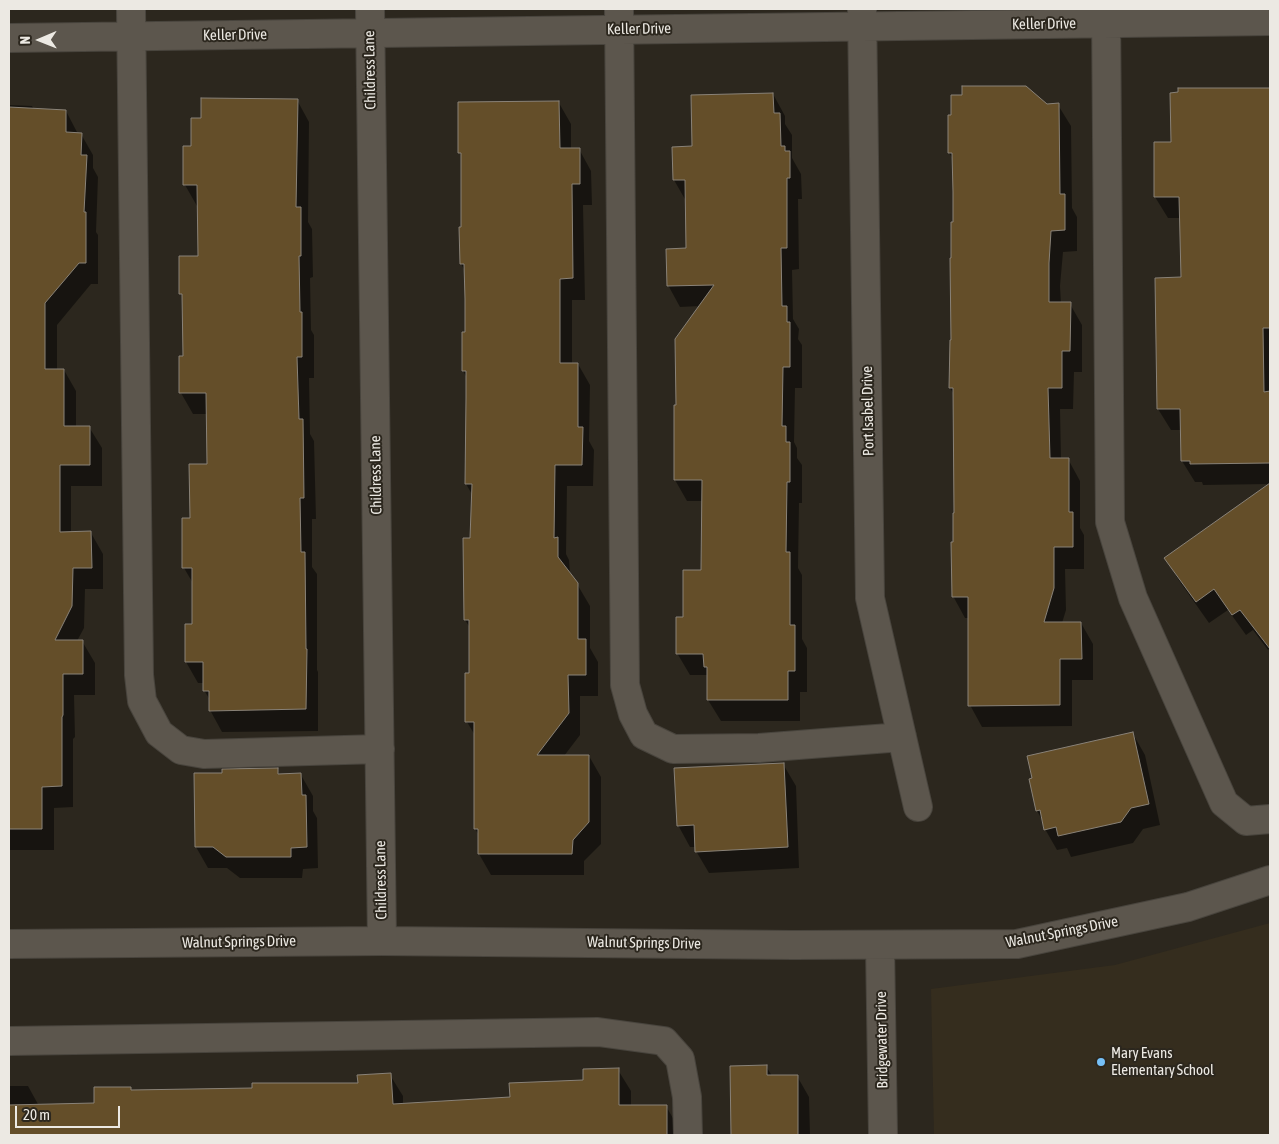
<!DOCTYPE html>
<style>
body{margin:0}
#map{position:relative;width:1279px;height:1144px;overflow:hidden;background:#2c271e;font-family:"Asap Condensed",sans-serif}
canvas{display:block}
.frame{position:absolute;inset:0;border:10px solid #ece9e3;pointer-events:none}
.north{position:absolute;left:15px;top:15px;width:50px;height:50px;-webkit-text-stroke:4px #2c271e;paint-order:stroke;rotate:269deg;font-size:14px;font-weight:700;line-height:20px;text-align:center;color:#ece9e3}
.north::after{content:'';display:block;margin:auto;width:18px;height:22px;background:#ece9e3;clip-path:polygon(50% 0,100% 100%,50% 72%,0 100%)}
.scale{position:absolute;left:15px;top:1106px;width:105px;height:22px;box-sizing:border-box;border:2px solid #ece9e3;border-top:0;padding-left:6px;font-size:15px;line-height:18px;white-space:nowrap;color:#ece9e3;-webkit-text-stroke:4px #2c271e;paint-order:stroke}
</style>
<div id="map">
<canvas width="1279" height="1144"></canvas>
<div class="frame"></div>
<div class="north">N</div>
<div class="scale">20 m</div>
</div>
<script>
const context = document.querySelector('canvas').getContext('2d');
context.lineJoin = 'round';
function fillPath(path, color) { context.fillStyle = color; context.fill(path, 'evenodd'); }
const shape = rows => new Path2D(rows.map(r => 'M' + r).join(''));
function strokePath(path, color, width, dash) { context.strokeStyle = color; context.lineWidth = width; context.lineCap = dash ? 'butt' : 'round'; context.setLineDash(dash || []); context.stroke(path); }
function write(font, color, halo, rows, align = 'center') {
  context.font = font + ' "Asap Condensed",sans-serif'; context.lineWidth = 4; context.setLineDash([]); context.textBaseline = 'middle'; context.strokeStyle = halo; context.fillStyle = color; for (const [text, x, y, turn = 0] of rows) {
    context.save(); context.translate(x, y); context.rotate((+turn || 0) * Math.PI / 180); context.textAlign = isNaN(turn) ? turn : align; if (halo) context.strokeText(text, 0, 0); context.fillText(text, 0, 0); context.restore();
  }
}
fillPath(shape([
 [1270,923,1270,1135,934,1135,931,989,1115,965]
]), '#352d1e');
fillPath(shape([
 [1179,89,1270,89,1270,484,1203,485,1202,482,1195,482,1182,461,1182,430,1171,430,1158,409,1182,278,1181,218,1168,218,1155,197,1172,143],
 [773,94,785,116,785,124,792,135,792,158,801,174,802,199,798,199,799,269,792,270,793,319,799,329,798,339,802,345,802,388,795,388,794,442,797,448,797,458,802,465,802,503,799,503,798,568,802,575,802,639,807,648,807,692,800,692,800,721,721,721,708,700,708,675,690,675,677,653,684,618,703,572,703,501,687,501,675,480,675,407,677,407,700,306,680,307,668,285,687,249,686,201,674,180,693,147],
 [297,100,309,122,308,222,312,229,313,277,310,278,311,330,314,335,314,378,309,378,310,434,314,441,316,519,312,519,312,567,317,574,317,670,318,672,318,731,222,732,210,710,210,700,204,690,204,683,198,683,186,662,194,625,194,585,184,568,192,519,209,465,208,414,193,414,181,393,184,358,183,297,181,293,200,257,199,206,197,206,185,185,193,147,202,120],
 [559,103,571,124,571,149,579,149,591,171,592,205,583,205,585,300,572,300,572,364,578,364,590,385,589,441,594,450,593,486,567,486,566,554,569,560,570,574,577,584,590,606,590,648,598,662,598,696,580,696,580,735,564,756,589,756,601,777,601,844,584,861,584,875,491,875,479,854,479,835,475,829,476,737,467,722,470,674,471,629,465,620,465,539,472,539,473,496,466,484,468,399,467,378,463,371,463,333,466,333,465,271,461,264,462,228,462,158,460,153],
 [9,105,32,106,34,110,66,111,78,134,81,134,93,155,93,168,98,177,96,232,98,235,98,284,91,284,57,325,57,370,64,370,76,391,76,427,89,427,102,448,102,486,71,486,71,533,91,533,103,554,103,589,85,589,84,628,77,641,82,641,95,663,95,695,74,695,75,737,73,739,73,807,54,808,54,850,9,850],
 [1047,105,1058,105,1071,126,1072,208,1077,217,1077,251,1063,252,1060,286,1061,304,1070,304,1082,325,1082,372,1074,372,1073,409,1060,409,1061,459,1068,459,1080,481,1080,528,1084,535,1084,569,1065,569,1066,610,1062,623,1081,623,1093,644,1093,680,1072,680,1072,726,982,727,970,705,969,618,965,618,953,596,955,396,950,388,953,341,954,160,949,153,949,116],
 [1270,484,1270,648,1268,650,1253,630,1246,635,1228,610,1209,623,1178,579,1166,558],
 [1133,734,1145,755,1160,825,1143,829,1133,843,1071,857,1067,848,1057,850,1045,829,1044,823,1037,811,1034,779],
 [783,764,796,786,799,868,709,873,696,851,696,847,690,847,678,825],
 [277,770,280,775,301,775,313,796,313,811,317,818,318,868,303,869,302,878,240,878,227,868,208,868,196,847,223,775],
 [766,1066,772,1076,797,1076,809,1097,810,1135,732,1135,731,1067],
 [618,1070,631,1091,631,1106,666,1106,678,1127,678,1135,9,1135,9,1086,28,1086,39,1106,95,1105,131,1088,132,1091,253,1089,359,1085,390,1075,403,1096,403,1104,511,1098,584,1082]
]), '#0007');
const building = shape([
 [962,86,1026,86,1047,104,1059,103,1060,194,1065,194,1065,230,1051,231,1049,263,1049,302,1071,302,1070,351,1062,351,1062,388,1048,388,1050,458,1069,458,1069,512,1073,512,1073,547,1054,547,1054,588,1044,622,1081,622,1082,659,1060,659,1060,705,968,706,968,597,952,597,951,542,953,542,953,513,954,513,953,388,949,388,950,340,951,340,950,258,951,258,951,222,953,222,953,192,952,153,948,153,948,115,951,115,951,95,962,95,962,86],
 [1178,88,1270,88,1270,328,1263,328,1264,392,1270,391,1270,463,1190,464,1190,461,1181,461,1180,409,1157,409,1155,278,1181,277,1179,197,1154,197,1154,142,1171,142,1170,93,1178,92,1178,88],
 [773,93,774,113,780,113,781,146,785,146,785,151,790,151,790,178,787,178,787,248,781,248,782,306,787,306,787,322,790,322,790,367,783,367,782,426,786,426,786,442,790,442,790,482,787,482,786,552,790,552,790,625,795,625,795,671,788,671,788,700,707,700,707,667,704,667,703,654,676,654,676,617,683,617,683,570,701,570,702,480,674,480,674,405,676,405,675,339,714,285,667,286,666,249,686,248,685,180,673,180,672,147,692,146,691,95,773,93],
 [201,98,298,99,296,207,301,207,301,256,299,256,300,312,302,312,302,357,297,357,299,419,303,419,304,498,300,498,301,552,305,552,306,649,307,649,306,709,209,711,209,691,203,691,203,662,185,662,185,624,192,624,192,568,182,568,182,518,190,518,189,464,207,464,206,393,179,393,179,356,183,356,182,294,179,294,179,256,198,256,197,185,183,185,183,146,191,146,191,118,201,118,201,98],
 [559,101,560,148,580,148,580,184,572,184,573,278,560,279,560,363,578,363,578,427,583,427,582,465,555,465,554,538,558,537,558,557,578,583,578,639,586,639,586,675,568,675,569,713,537,755,589,755,589,822,573,840,572,854,478,854,478,829,474,829,474,722,465,722,465,673,469,673,469,620,464,620,463,538,470,538,472,484,465,484,466,398,466,371,462,371,462,332,465,332,465,299,464,264,460,264,459,227,461,227,461,153,458,153,458,102,559,101],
 [9,107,66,110,66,132,82,133,81,155,87,155,84,212,86,212,86,263,79,263,45,303,45,369,64,369,64,426,90,426,90,465,60,465,60,532,91,531,92,568,73,568,72,606,55,640,83,640,83,674,63,674,63,715,62,717,62,786,42,787,42,829,9,829,9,107],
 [1270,483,1270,649,1240,610,1232,615,1214,589,1196,602,1164,558,1270,483],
 [1133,732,1149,804,1131,808,1121,822,1058,836,1056,827,1044,830,1040,810,1036,811,1029,779,1032,778,1027,756,1133,732],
 [784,763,788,847,695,852,694,825,677,826,674,768,784,763],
 [278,768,278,774,301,773,302,795,306,795,307,847,291,848,291,857,226,857,213,847,195,847,194,773,222,773,222,769,278,768],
 [767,1065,767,1075,798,1075,798,1135,731,1135,730,1066,767,1065],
 [619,1068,619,1105,667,1105,667,1135,9,1135,9,1105,94,1103,94,1087,131,1087,131,1090,252,1088,252,1083,358,1083,357,1075,391,1073,393,1104,510,1097,509,1083,583,1080,583,1069,619,1068]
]);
fillPath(building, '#644e29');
strokePath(building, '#898278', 1);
const minor = shape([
 [131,9,139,675,142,701,159,733,181,750,204,754,380,749],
 [370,9,382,941],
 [619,9,625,685,633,714,644,735,673,749,759,748,902,737],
 [862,9,870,598,918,807],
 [1106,9,1110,522,1133,598,1224,803,1246,821,1270,819],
 [9,38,1270,21],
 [9,944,382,941,793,945,1017,944,1188,907,1270,880],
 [880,945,883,1135],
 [9,1041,598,1032,664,1041,680,1059,687,1097,688,1135]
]);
strokePath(minor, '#48443d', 30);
strokePath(minor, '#5c564d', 28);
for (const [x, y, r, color] of [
 [1101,1062,5,"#76c0f7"]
]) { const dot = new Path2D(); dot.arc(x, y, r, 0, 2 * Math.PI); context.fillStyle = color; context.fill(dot); strokePath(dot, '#2c271e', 2); }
write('15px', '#ece9e3', '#2c271e', [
 ["Keller Drive",1044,24,-1],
 ["Keller Drive",639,29,-1],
 ["Keller Drive",235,35,-1],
 ["Childress Lane",370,70,-91],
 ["Port Isabel Drive",868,411,-91],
 ["Childress Lane",376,475,-91],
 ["Childress Lane",381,880,-91],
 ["Walnut Springs Drive",1062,932,-11],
 ["Walnut Springs Drive",239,942,-1],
 ["Walnut Springs Drive",644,943,1],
 ["Bridgewater Drive",882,1040,-91]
]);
write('15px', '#ece9e3', '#2c271e', [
 ["Mary Evans",1111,1053],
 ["Elementary School",1111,1070]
], 'left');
</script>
